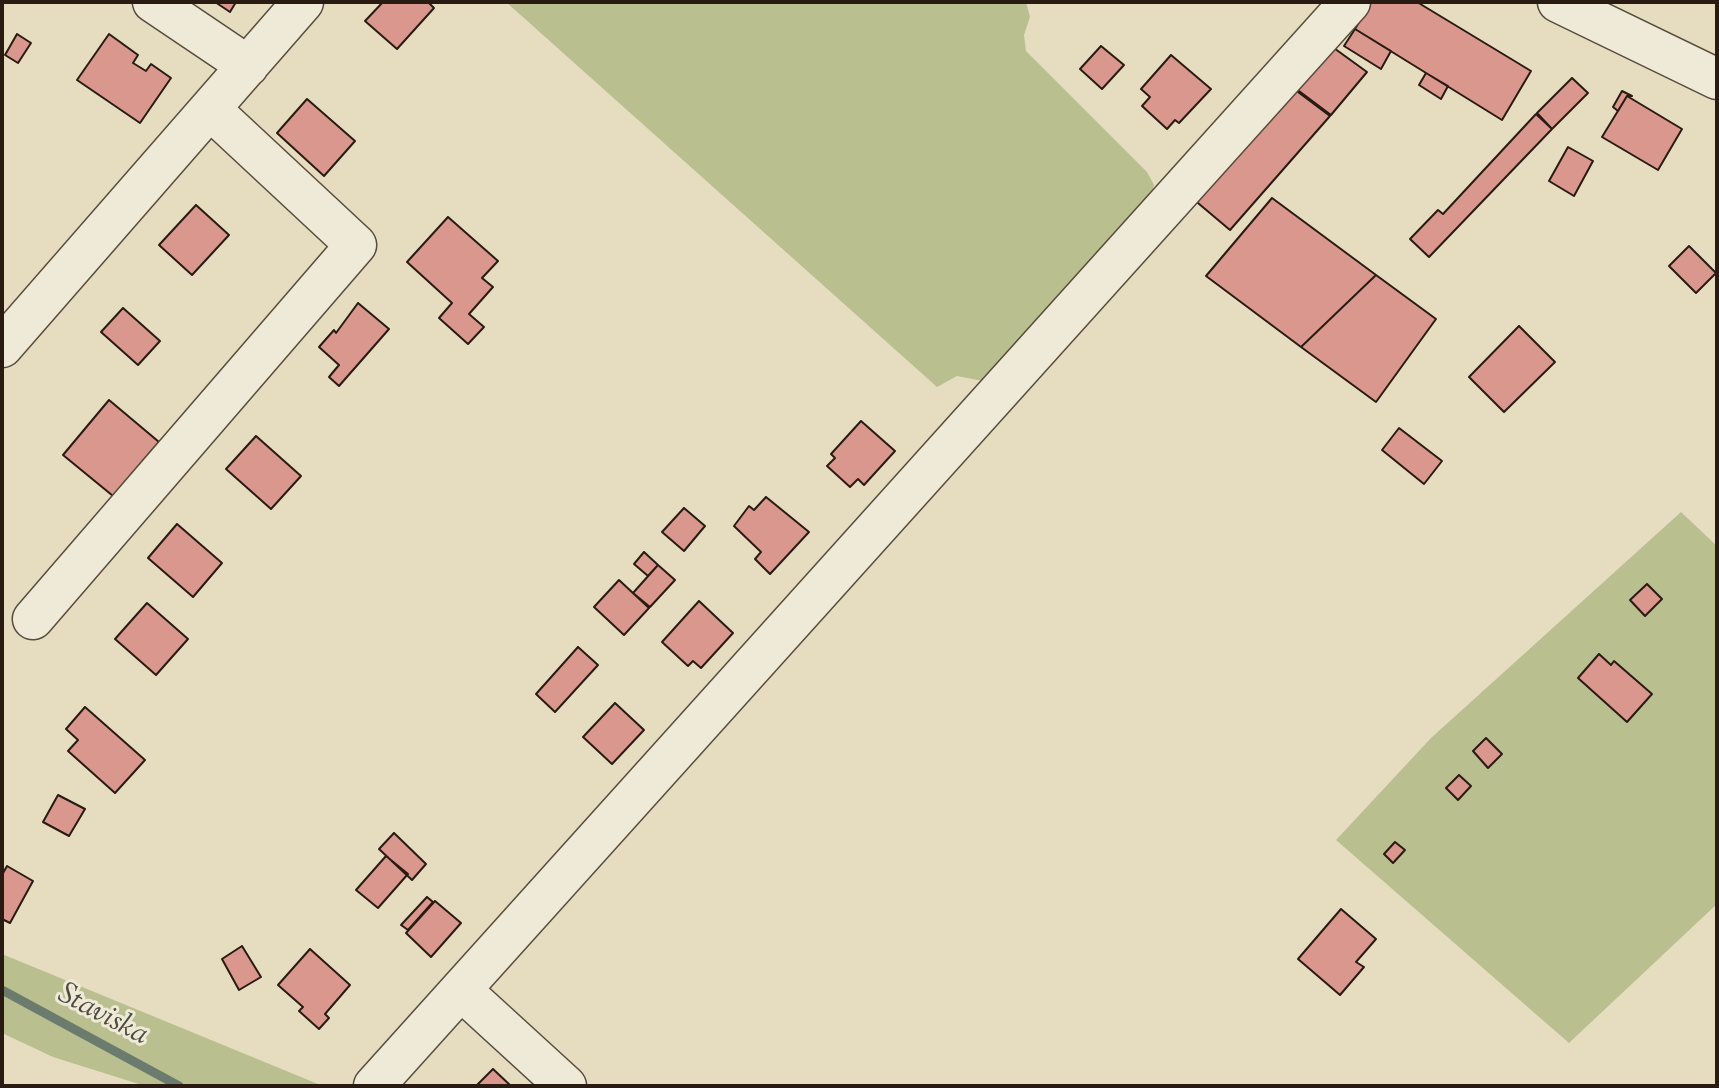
<!DOCTYPE html>
<style>
body{margin:0}
#map{position:relative;width:1719px;height:1088px;overflow:hidden;background:#e6ddc1;font-family:"Sorts Mill Goudy",serif}
canvas{display:block}
.frame{position:absolute;inset:0;border:4px solid #291b11;pointer-events:none}
</style>
<div id="map">
<canvas width="1719" height="1088"></canvas>
<div class="frame"></div>
</div>
<script>
const context = document.querySelector('canvas').getContext('2d');
context.lineJoin = 'round';
function fillPath(path, color) { context.fillStyle = color; context.fill(path, 'evenodd'); }
const shape = rows => new Path2D(rows.map(r => 'M' + r).join(''));
function strokePath(path, color, width, dash) { context.strokeStyle = color; context.lineWidth = width; context.lineCap = dash ? 'butt' : 'round'; context.setLineDash(dash || []); context.stroke(path); }
function write(font, color, halo, rows, align = 'center') {
  context.font = font + ' "Sorts Mill Goudy",serif'; context.lineWidth = 6; context.setLineDash([]); context.textBaseline = 'middle'; context.strokeStyle = halo; context.fillStyle = color; for (const [text, x, y, turn = 0] of rows) {
    context.save(); context.translate(x, y); context.rotate((+turn || 0) * Math.PI / 180); context.textAlign = isNaN(turn) ? turn : align; if (halo) context.strokeText(text, 0, 0); context.fillText(text, 0, 0); context.restore();
  }
}
fillPath(shape([
 [506,2,1026,2,1030,17,1024,35,1026,51,1147,172,1154,185,1149,201,1108,241,1075,288,988,382,957,376,937,387],
 [1681,512,1717,546,1717,904,1569,1043,1336,840,1431,738],
 [2,954,318,1084,319,1086,145,1086,53,1057,2,1033]
]), '#babf90');
strokePath(shape([
 [2,990,179,1086]
]), '#6b7c6e', 9);
const building = shape([
 [215,2,236,2,230,12,215,2],
 [383,2,428,2,434,8,397,49,365,21,383,2],
 [1371,2,1417,2,1531,71,1502,120,1355,29,1371,2],
 [1355,29,1391,51,1381,69,1344,46,1355,29],
 [17,34,31,43,18,63,5,55,17,34],
 [109,34,138,55,133,63,146,71,151,64,171,78,140,123,77,80,109,34],
 [1327,43,1367,72,1331,115,1291,85,1327,43],
 [1101,46,1124,65,1102,89,1080,69,1101,46],
 [1171,55,1211,89,1179,123,1175,120,1167,129,1142,106,1150,97,1141,89,1171,55],
 [1426,73,1448,86,1441,99,1419,85,1426,73],
 [1572,78,1588,93,1552,129,1537,113,1572,78],
 [1290,86,1330,116,1230,230,1192,198,1290,86],
 [1622,91,1632,96,1627,96,1618,111,1613,107,1622,91],
 [1627,96,1682,129,1658,170,1602,137,1627,96],
 [307,99,355,141,324,176,277,133,307,99],
 [1536,114,1552,129,1429,257,1410,239,1438,210,1443,214,1536,114],
 [1568,147,1593,161,1574,196,1549,181,1568,147],
 [1272,198,1376,275,1301,347,1206,276,1272,198],
 [196,205,229,235,192,275,159,245,196,205],
 [448,217,498,261,482,278,493,287,469,314,484,327,468,344,439,318,452,303,407,262,448,217],
 [1689,246,1716,273,1696,293,1669,266,1689,246],
 [1376,275,1436,319,1376,402,1301,347,1376,275],
 [358,303,389,329,339,386,329,377,339,365,319,347,334,330,336,333,358,303],
 [123,308,160,341,138,365,101,332,123,308],
 [1519,326,1555,362,1504,412,1469,377,1519,326],
 [109,400,159,442,113,496,63,455,109,400],
 [861,421,895,451,864,485,858,479,850,487,827,466,835,458,831,454,861,421],
 [1399,428,1442,461,1424,484,1382,450,1399,428],
 [256,436,301,476,271,509,226,469,256,436],
 [766,497,809,532,770,574,755,559,761,552,734,526,749,506,754,510,766,497],
 [684,508,705,526,684,551,662,532,684,508],
 [177,524,222,563,193,597,148,558,177,524],
 [644,552,658,565,648,576,634,564,644,552],
 [658,565,675,580,650,607,633,593,658,565],
 [619,580,649,608,624,635,594,607,619,580],
 [1647,584,1662,599,1645,616,1630,600,1647,584],
 [699,601,733,633,701,668,693,661,688,666,662,642,699,601],
 [147,603,188,639,156,675,115,639,147,603],
 [578,647,598,665,555,712,536,694,578,647],
 [1599,654,1611,665,1614,661,1652,694,1627,722,1578,678,1599,654],
 [615,703,644,730,612,764,583,737,615,703],
 [85,707,145,760,115,793,68,751,78,740,66,729,85,707],
 [1486,738,1502,754,1488,768,1473,751,1486,738],
 [1459,775,1471,786,1458,800,1446,788,1459,775],
 [58,795,85,809,69,836,43,822,58,795],
 [394,833,426,864,412,880,379,849,394,833],
 [1395,842,1405,850,1393,863,1384,854,1395,842],
 [386,856,408,874,378,908,356,890,386,856],
 [7,866,33,881,10,923,2,919,2,875,7,866],
 [427,897,433,902,408,930,401,925,427,897],
 [435,901,461,923,431,957,406,933,435,901],
 [1341,909,1376,939,1356,962,1364,967,1340,995,1298,959,1341,909],
 [242,946,261,977,239,990,222,959,242,946],
 [310,949,350,985,325,1014,329,1018,319,1029,299,1011,303,1007,278,985,310,949],
 [493,1069,511,1086,476,1086,493,1069]
]);
fillPath(building, '#d9978e');
strokePath(building, '#291b11', 2);
const minor = shape([
 [153,2,248,66],
 [1558,2,1717,79],
 [2,347,303,2],
 [33,619,356,245,210,109],
 [461,990,566,1086],
 [374,1086,1350,2]
]);
strokePath(minor, '#584c3d', 43);
strokePath(minor, '#efe9d7', 40);
write('italic 30px', '#4a4c40', '#efe9d7', [
 ["Staviska",102,1017,28]
]);
</script>
